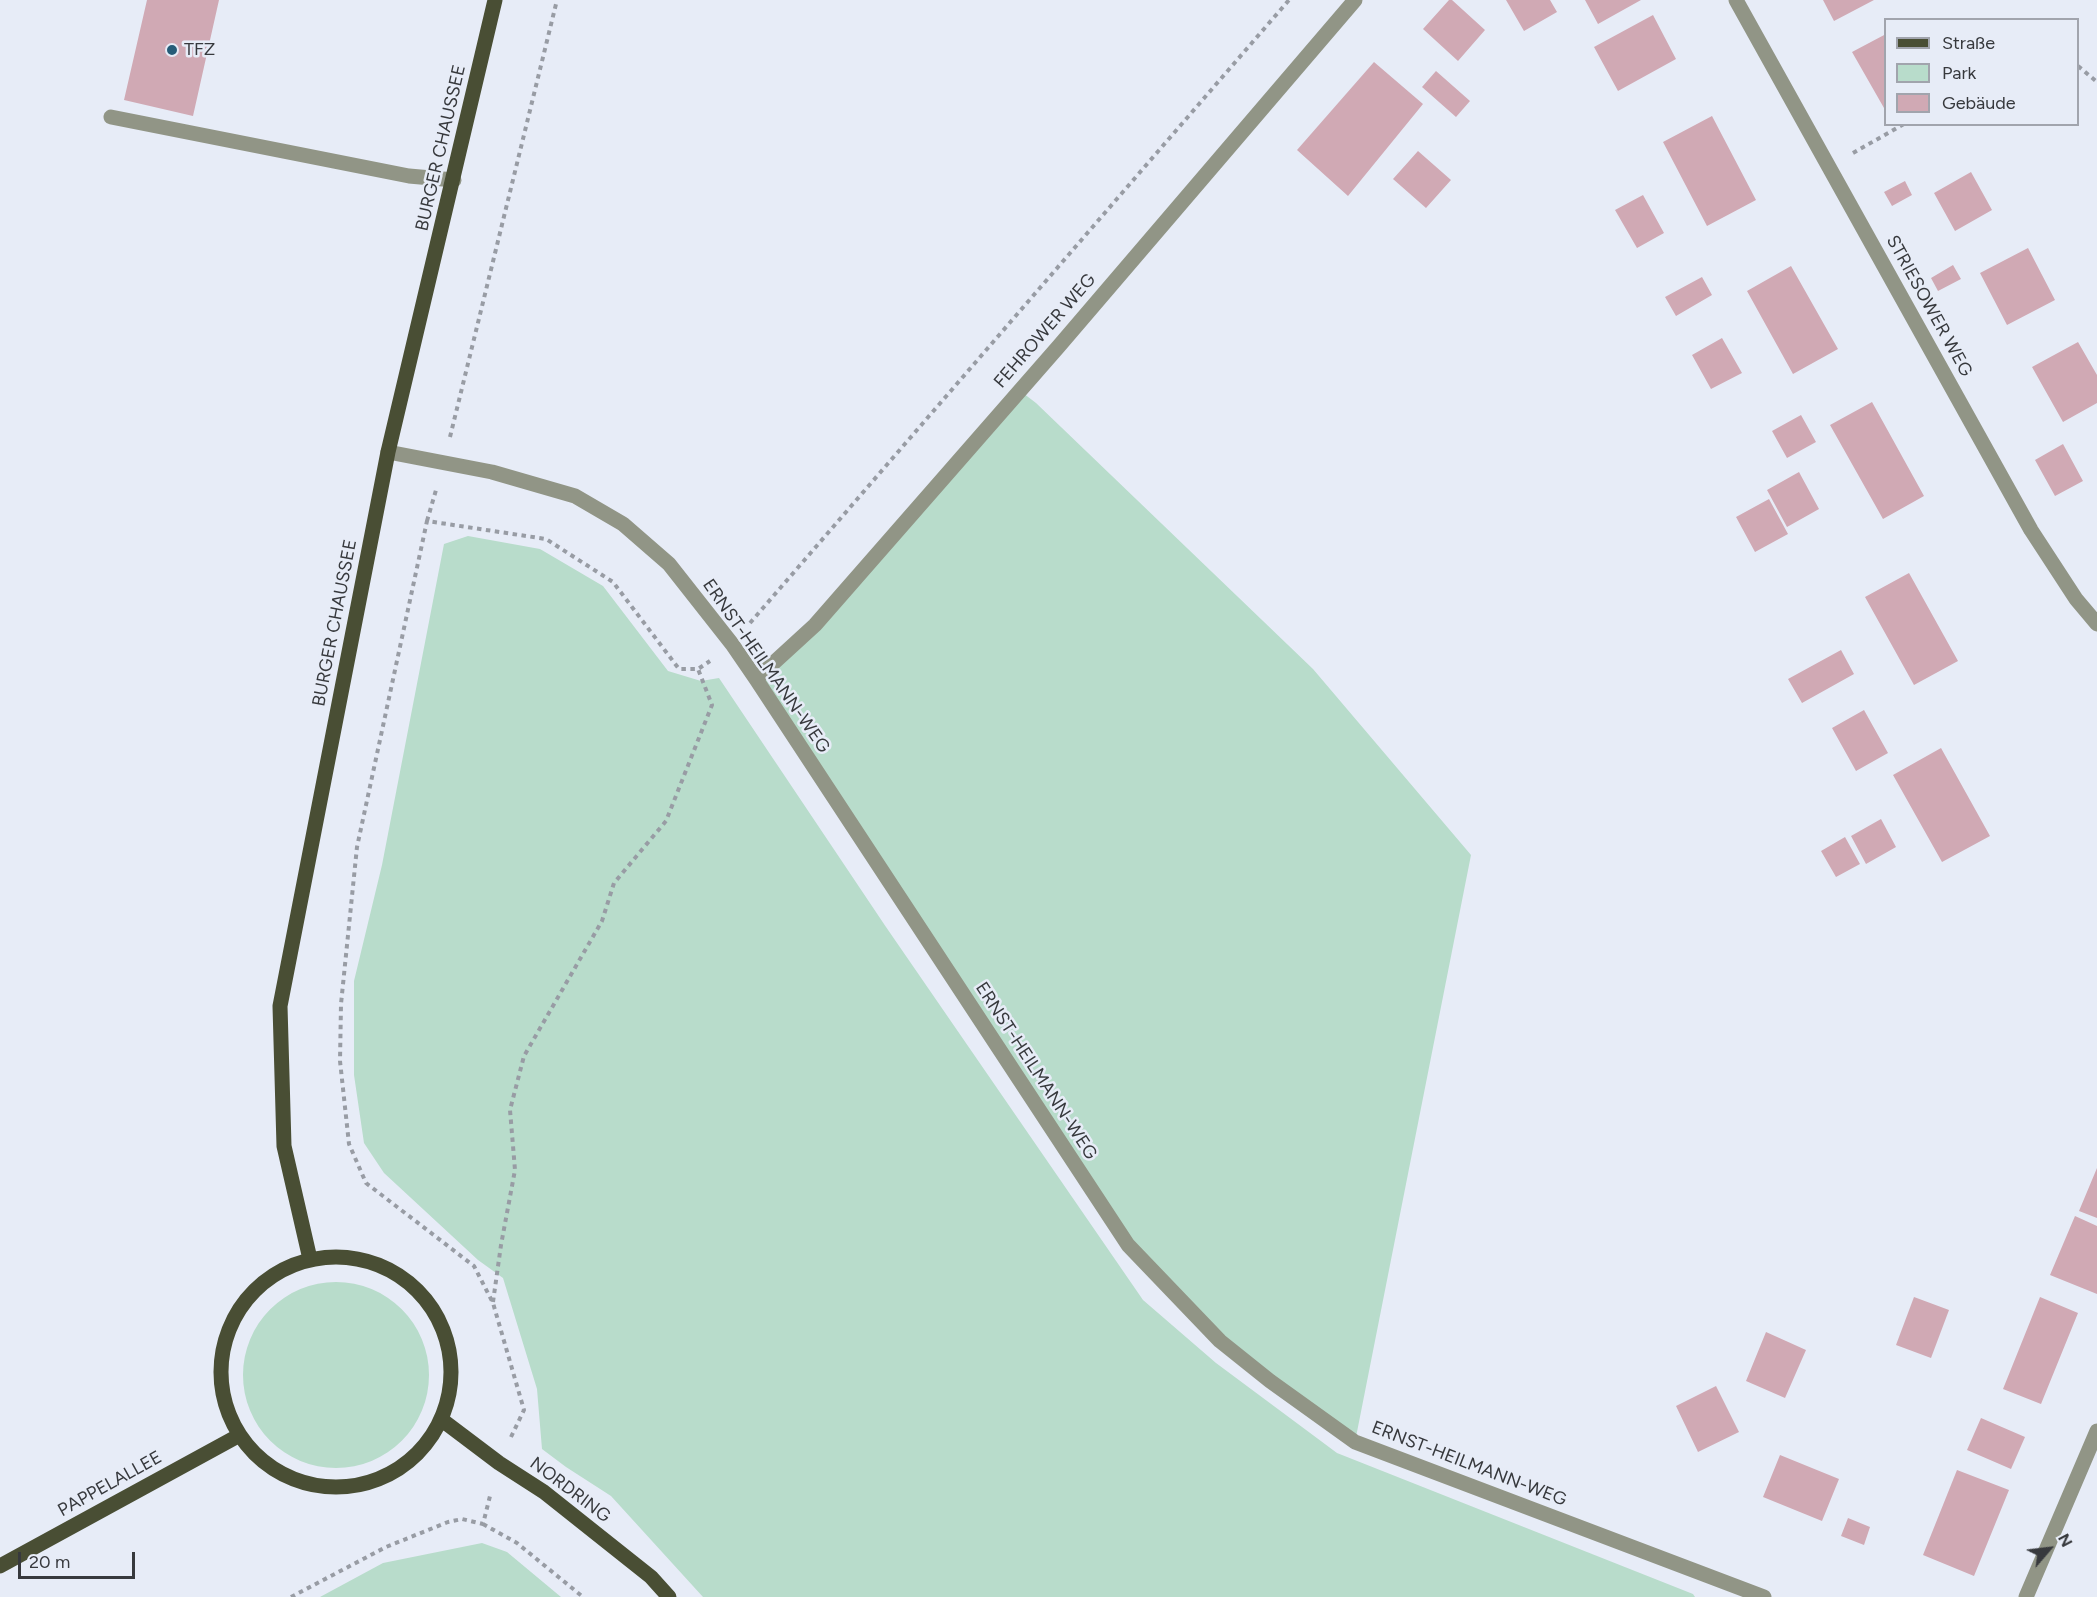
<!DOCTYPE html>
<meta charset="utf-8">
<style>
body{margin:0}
#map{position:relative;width:2097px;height:1597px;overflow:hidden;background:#e7ecf7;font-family:Figtree,sans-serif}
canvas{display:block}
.legend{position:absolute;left:1884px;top:18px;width:195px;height:108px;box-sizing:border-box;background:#e7ecf7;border:2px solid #a1a4ad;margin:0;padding:8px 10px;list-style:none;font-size:18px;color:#37393d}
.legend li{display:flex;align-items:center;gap:12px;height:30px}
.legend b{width:30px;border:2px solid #a1a4ad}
.north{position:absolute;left:2019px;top:1519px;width:60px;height:60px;-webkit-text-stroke:4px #e7ecf7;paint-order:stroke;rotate:62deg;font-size:16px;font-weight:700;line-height:24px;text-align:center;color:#37393d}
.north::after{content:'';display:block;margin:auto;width:21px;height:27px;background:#37393d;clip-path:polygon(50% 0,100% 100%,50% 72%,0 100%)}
.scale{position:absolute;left:18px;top:1552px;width:117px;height:27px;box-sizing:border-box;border:3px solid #37393d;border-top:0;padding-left:8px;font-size:18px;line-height:21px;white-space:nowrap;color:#37393d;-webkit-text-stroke:4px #e7ecf7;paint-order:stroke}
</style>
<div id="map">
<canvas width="2097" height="1597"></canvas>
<ul class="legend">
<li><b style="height:8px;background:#494e34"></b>Straße</li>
<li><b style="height:16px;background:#b8dccb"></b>Park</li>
<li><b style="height:16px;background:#d0a9b4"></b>Gebäude</li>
</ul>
<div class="north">N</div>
<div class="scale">20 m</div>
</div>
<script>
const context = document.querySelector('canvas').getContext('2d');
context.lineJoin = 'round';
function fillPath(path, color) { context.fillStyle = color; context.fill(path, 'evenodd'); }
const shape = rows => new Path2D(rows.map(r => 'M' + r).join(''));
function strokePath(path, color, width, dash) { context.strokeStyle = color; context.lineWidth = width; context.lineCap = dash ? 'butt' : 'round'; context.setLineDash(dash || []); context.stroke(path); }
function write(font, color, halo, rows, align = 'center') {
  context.font = font + ' Figtree,sans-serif'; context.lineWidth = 5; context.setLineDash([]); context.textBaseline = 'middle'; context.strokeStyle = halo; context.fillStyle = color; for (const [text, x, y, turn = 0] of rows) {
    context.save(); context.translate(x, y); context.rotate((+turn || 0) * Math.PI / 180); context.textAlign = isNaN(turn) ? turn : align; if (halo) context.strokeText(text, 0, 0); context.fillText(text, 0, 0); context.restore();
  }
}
fillPath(shape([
 [1019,390,1036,403,1313,669,1471,855,1355,1442,1270,1381,1128,1245,756,679,815,625],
 [468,536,540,549,603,586,668,671,701,681,719,678,886,927,1143,1300,1216,1363,1337,1453,1693,1594,1695,1597,703,1597,611,1496,566,1467,542,1449,537,1389,503,1278,478,1260,384,1173,364,1143,354,1075,354,981,382,865,444,544],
 '243 1375a93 93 0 1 1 186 0a93 93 0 1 1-186 0Z',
 [482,1543,507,1552,561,1597,320,1597,383,1563]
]), '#b8dccb');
fillPath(shape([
 [147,0,219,0,193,116,124,100],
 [1449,0,1452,0,1485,30,1458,61,1423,29],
 [1506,0,1550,0,1557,12,1524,31],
 [1585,0,1641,0,1598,24],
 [1823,0,1874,0,1834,21],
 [1653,15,1676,59,1618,91,1594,47],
 [1886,34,1886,107,1884,108,1852,52],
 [1374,62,1423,104,1348,196,1297,150],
 [1436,71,1470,101,1456,117,1422,87],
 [1712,116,1756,200,1707,226,1663,142],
 [1418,151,1451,180,1426,208,1393,179],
 [1971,172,1992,210,1955,231,1934,193],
 [1905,181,1912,195,1892,206,1884,192],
 [1643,195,1664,233,1637,248,1615,210],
 [2028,248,2055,300,2007,325,1980,273],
 [1953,265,1961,279,1938,291,1931,278],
 [1791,266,1838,349,1793,374,1747,291],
 [1702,277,1712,295,1676,316,1665,297],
 [1722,338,1742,373,1711,389,1692,355],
 [2078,342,2097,375,2097,403,2063,422,2032,367],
 [1872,402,1924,496,1883,519,1830,425],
 [1801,415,1816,442,1787,458,1772,431],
 [2063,444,2083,481,2055,496,2035,460],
 [1799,472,1819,509,1787,527,1767,490],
 [1769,499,1788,534,1755,552,1736,517],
 [1909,573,1958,661,1914,685,1865,597],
 [1841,650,1854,674,1802,703,1788,679],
 [1864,710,1888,753,1856,771,1832,728],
 [1941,748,1990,836,1942,862,1893,775],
 [1881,819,1896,847,1866,864,1851,836],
 [1845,837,1860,864,1836,877,1821,851],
 [2097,1168,2097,1218,2079,1211],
 [2075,1216,2097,1226,2097,1294,2050,1275],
 [1914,1297,1949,1310,1931,1358,1896,1345],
 [2040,1297,2078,1313,2041,1404,2003,1389],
 [1766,1332,1806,1350,1785,1398,1746,1381],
 [1716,1386,1739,1432,1698,1452,1676,1406],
 [1981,1418,2025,1437,2011,1469,1967,1450],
 [1780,1455,1839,1479,1822,1521,1763,1497],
 [1957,1470,2009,1490,1974,1576,1923,1555],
 [1848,1518,1870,1527,1864,1545,1841,1536]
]), '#d0a9b4');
strokePath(shape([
 [2078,66,2097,82],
 [1853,153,1904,124],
 [450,437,557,0],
 [427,521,436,490],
 [750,623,1289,0],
 [493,1302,501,1245,515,1170,510,1110,524,1056,602,921,614,883,666,821,712,705,698,669],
 [511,1437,524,1410,493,1303,474,1266,366,1183,349,1144,340,1061,341,1004,357,847,427,521,546,539,613,582,679,669,698,669,710,661],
 [483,1524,517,1543,583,1597],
 [291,1597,386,1547,448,1522,462,1519,483,1524,491,1492]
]), '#989ca4', 4, [4.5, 4.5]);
strokePath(shape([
 [1736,0,2031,530,2076,599,2097,624],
 [111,117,409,176,454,180],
 [388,452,492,472,575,496,623,524,669,564,732,644,756,679,1128,1245,1220,1341,1270,1381,1355,1442,1764,1597],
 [756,679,815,625,1059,346,1355,0],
 [2026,1597,2097,1431]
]), '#919586', 15);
strokePath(shape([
 '221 1372a115 115 0 1 1 230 0a115 115 0 1 1-230 0Z',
 [310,1259,284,1146,280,1006,388,452,495,0],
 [442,1420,499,1463,544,1492,651,1577,669,1597],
 [0,1566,238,1436]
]), '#494e34', 15);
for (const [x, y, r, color] of [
 [172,50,6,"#265c78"]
]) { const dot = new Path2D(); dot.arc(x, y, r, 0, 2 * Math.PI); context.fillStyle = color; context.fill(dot); strokePath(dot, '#e7ecf7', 2); }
write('18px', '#37393d', '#e7ecf7', [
 ["TFZ",184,50]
], 'left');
write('18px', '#37393d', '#e7ecf7', [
 ["BURGER CHAUSSEE",441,148,-77],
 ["STRIESOWER WEG",1929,306,61],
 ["FEHROWER WEG",1045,331,-49],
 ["BURGER CHAUSSEE",335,623,-79],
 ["ERNST-HEILMANN-WEG",766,666,55],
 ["ERNST-HEILMANN-WEG",1036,1071,57],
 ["ERNST-HEILMANN-WEG",1469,1464,21],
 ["PAPPELALLEE",110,1484,-29],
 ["NORDRING",570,1490,37]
]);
</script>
